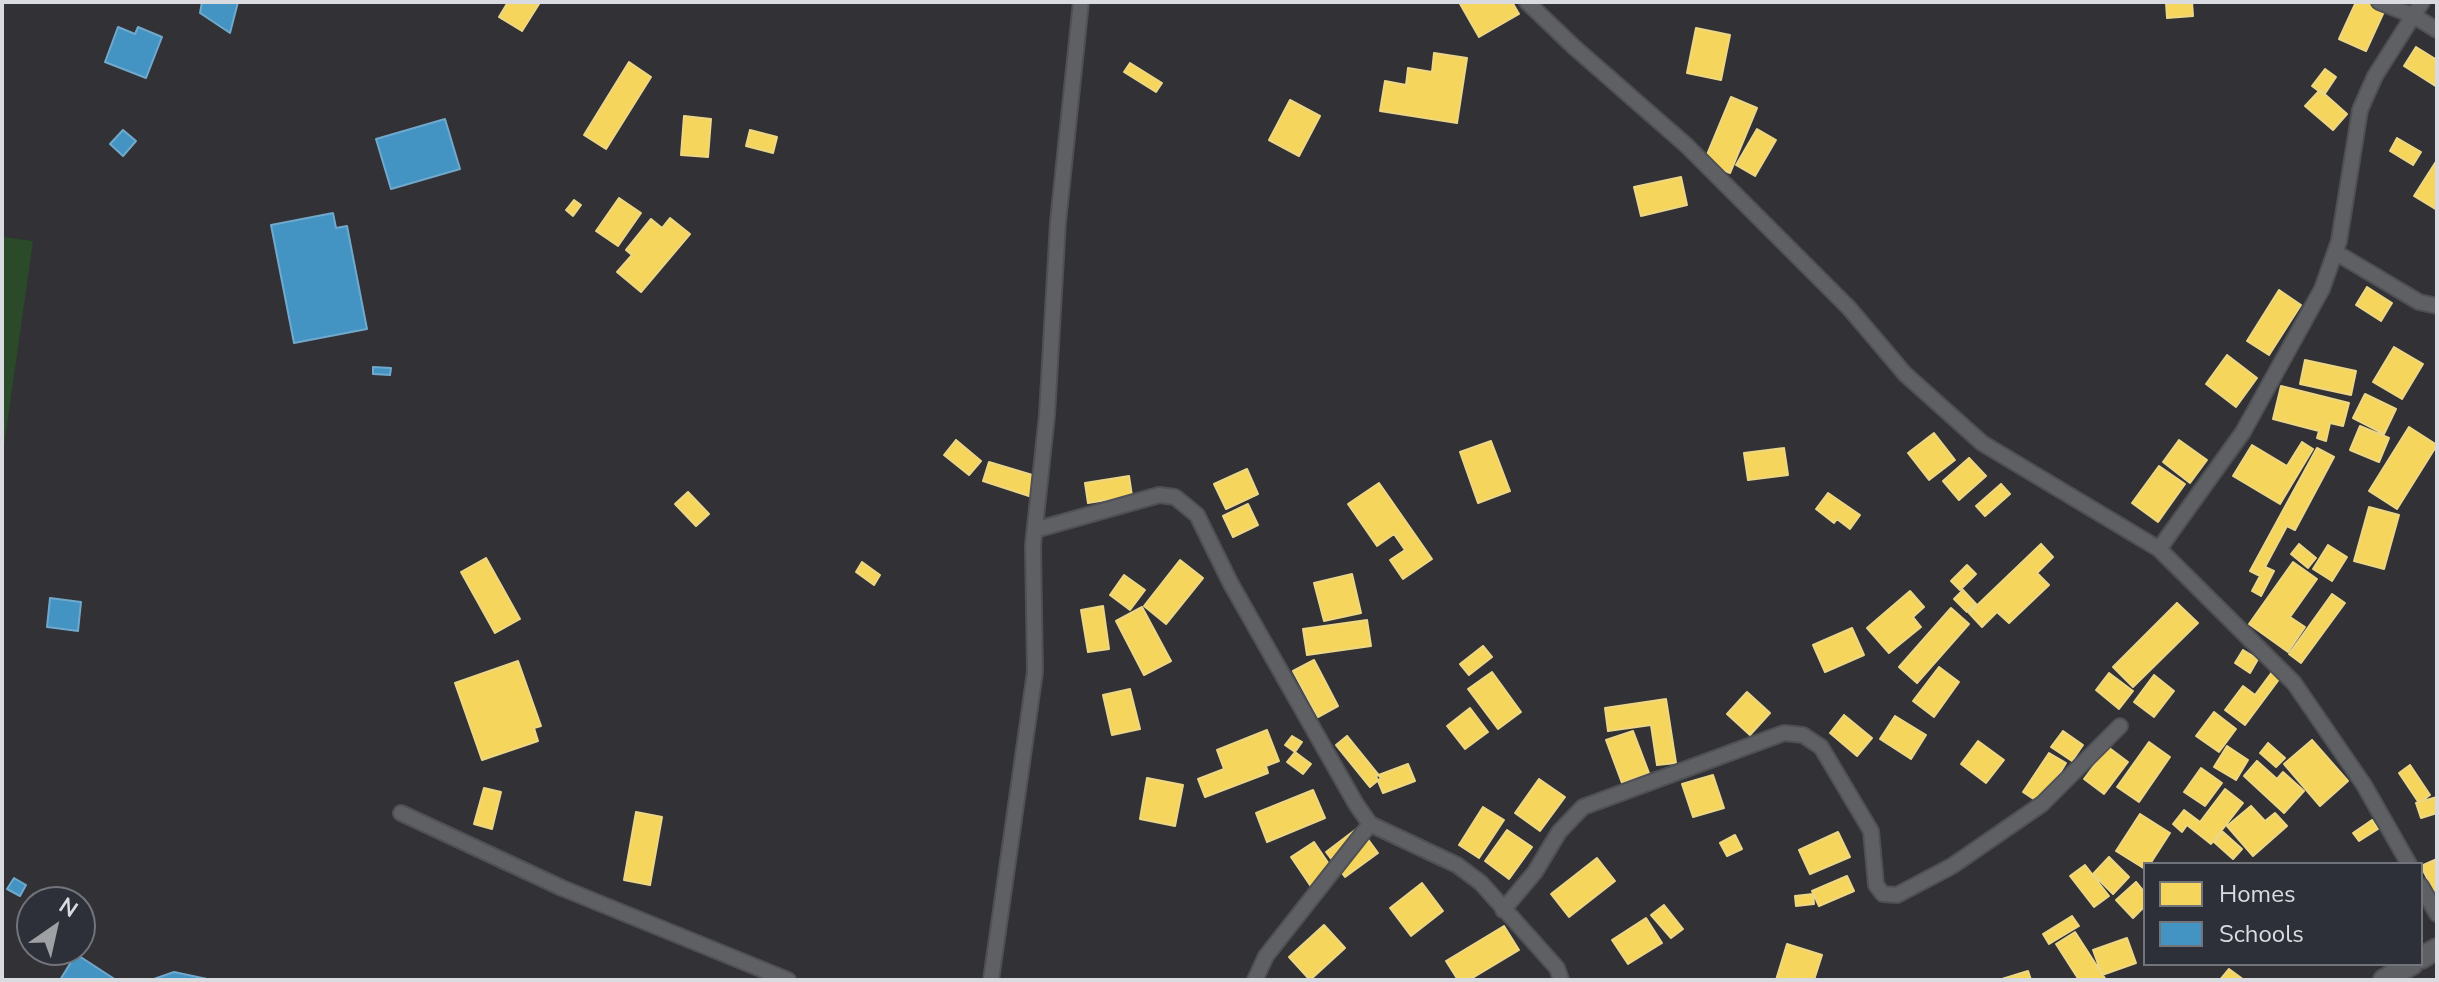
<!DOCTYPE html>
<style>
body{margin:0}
#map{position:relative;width:2439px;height:982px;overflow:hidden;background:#313136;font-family:"Nunito Sans",sans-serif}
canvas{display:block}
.frame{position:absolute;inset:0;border:4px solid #d9dbe0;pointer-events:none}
.legend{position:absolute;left:2143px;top:862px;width:280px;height:104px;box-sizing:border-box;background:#2e3039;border:2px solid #72747c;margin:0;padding:10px 14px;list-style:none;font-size:24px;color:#d9dbe0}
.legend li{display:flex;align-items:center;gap:16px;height:40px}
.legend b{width:40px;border:2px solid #72747c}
.north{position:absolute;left:16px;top:886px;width:80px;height:80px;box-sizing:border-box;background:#2e3039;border:2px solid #72747c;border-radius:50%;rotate:34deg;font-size:22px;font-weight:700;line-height:32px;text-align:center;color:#d9dbe0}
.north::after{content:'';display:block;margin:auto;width:28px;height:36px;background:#9ea0a4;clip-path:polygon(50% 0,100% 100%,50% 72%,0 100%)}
</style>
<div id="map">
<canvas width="2439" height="982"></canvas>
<div class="frame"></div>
<ul class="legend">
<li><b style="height:22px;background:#f6d55c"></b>Homes</li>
<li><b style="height:22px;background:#4393c3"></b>Schools</li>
</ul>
<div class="north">N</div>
</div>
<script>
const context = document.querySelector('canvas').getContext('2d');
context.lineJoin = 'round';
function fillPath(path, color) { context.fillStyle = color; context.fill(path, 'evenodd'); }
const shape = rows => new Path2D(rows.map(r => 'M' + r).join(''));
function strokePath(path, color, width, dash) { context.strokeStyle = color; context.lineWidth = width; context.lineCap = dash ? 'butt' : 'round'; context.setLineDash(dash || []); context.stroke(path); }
fillPath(shape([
 [2,237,33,241,2,460]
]), '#2a4a29');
const homes = shape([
 [508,2,539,4,522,31,499,17,508,2],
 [1459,2,1512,2,1519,14,1479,37,1459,2],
 [2166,2,2192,2,2193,16,2167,18,2166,2],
 [2356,2,2379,2,2387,5,2366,51,2339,39,2356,2],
 [1696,28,1730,35,1721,80,1687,73,1696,28],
 [2416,47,2437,60,2437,87,2404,66,2416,47],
 [1434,53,1467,58,1457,123,1380,111,1385,81,1406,85,1408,68,1432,72,1434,53],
 [629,62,651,77,606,149,584,135,629,62],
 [1130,63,1162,83,1156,92,1124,72,1130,63],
 [2325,69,2336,77,2324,95,2312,86,2325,69],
 [2320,90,2347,114,2333,130,2305,106,2320,90],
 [1731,97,1757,108,1730,173,1704,162,1731,97],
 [1290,100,1320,116,1299,156,1269,140,1290,100],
 [684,116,711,119,708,157,681,155,684,116],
 [1757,129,1776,140,1755,176,1736,165,1757,129],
 [750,130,777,137,773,153,746,146,750,130],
 [2397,138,2421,152,2413,165,2390,151,2397,138],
 [2437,160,2437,210,2414,196,2437,160],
 [1681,177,1687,205,1641,216,1634,187,1681,177],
 [619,198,641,213,618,246,596,231,619,198],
 [574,200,581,205,573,216,566,210,574,200],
 [670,218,690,234,641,292,617,272,632,255,626,250,651,219,662,228,670,218],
 [2367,287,2392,303,2381,321,2356,305,2367,287],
 [2279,290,2301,305,2269,355,2247,341,2279,290],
 [2394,347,2423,364,2402,399,2373,382,2394,347],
 [2227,355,2257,378,2236,407,2206,384,2227,355],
 [2305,360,2356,371,2351,395,2300,384,2305,360],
 [2281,386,2349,403,2343,426,2330,423,2326,441,2317,438,2319,431,2273,419,2281,386],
 [2365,394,2396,409,2384,434,2353,418,2365,394],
 [2360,426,2389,438,2379,462,2350,450,2360,426],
 [2409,427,2437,445,2397,509,2369,491,2409,427],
 [1934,433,1955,460,1929,480,1908,453,1934,433],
 [956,440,981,461,969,475,944,455,956,440],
 [2179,440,2207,460,2190,483,2163,462,2179,440],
 [1491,441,1510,491,1478,503,1460,452,1491,441],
 [2302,442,2313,449,2280,504,2233,476,2252,445,2287,466,2302,442],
 [1784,448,1788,475,1748,480,1744,453,1784,448],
 [2317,448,2334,457,2295,530,2287,526,2265,567,2274,571,2261,596,2252,591,2260,576,2250,571,2317,448],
 [1969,458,1986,476,1959,500,1943,481,1969,458],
 [989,462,1039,477,1032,497,983,481,989,462],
 [2159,466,2185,484,2158,522,2132,503,2159,466],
 [1247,469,1258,494,1226,509,1214,484,1247,469],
 [1129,476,1132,496,1088,503,1085,483,1129,476],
 [1379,483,1432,559,1403,579,1390,560,1405,550,1394,534,1377,546,1348,504,1379,483],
 [2001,484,2010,494,1985,516,1976,506,2001,484],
 [688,492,709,514,696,526,675,504,688,492],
 [1828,493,1860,515,1850,529,1837,519,1834,523,1816,509,1828,493],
 [1248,504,1258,525,1233,537,1223,516,1248,504],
 [2369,507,2399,515,2384,569,2354,561,2369,507],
 [2041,544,2053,557,2037,573,2049,585,2009,623,1997,612,1982,627,1969,613,2041,544],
 [2299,544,2316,558,2308,568,2291,554,2299,544],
 [2328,545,2347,557,2332,581,2313,569,2328,545],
 [486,558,520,619,495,633,461,572,486,558],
 [1180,560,1203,578,1166,624,1144,606,1180,560],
 [862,562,880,575,874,585,856,572,862,562],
 [2293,562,2317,579,2290,617,2305,627,2288,652,2249,624,2293,562],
 [1967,565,1976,574,1960,590,1951,581,1967,565],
 [1352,574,1361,613,1324,621,1314,583,1352,574],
 [1124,575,1145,590,1130,610,1110,595,1124,575],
 [1963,590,1976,604,1967,612,1954,599,1963,590],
 [1910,591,1924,607,1913,617,1921,627,1889,653,1867,628,1910,591],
 [2332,594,2345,603,2301,663,2289,654,2332,594],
 [2177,603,2198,623,2133,687,2113,667,2177,603],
 [1103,606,1109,649,1088,652,1081,610,1103,606],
 [1142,607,1171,661,1144,675,1116,621,1142,607],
 [1951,608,1969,624,1917,683,1899,667,1951,608],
 [1367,620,1371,646,1307,655,1303,629,1367,620],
 [1852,628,1864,655,1825,672,1813,645,1852,628],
 [1483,646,1492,657,1469,675,1460,664,1483,646],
 [2243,650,2258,659,2250,673,2235,663,2243,650],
 [1314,660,1338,706,1318,717,1293,671,1314,660],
 [518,661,541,726,534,728,538,741,482,760,455,683,518,661],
 [1939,667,1959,682,1934,717,1913,701,1939,667],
 [2275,668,2283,674,2245,725,2225,710,2243,686,2255,695,2275,668],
 [1492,672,1521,712,1498,729,1468,689,1492,672],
 [2109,673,2133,691,2119,709,2096,690,2109,673],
 [2154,675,2174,691,2154,717,2134,702,2154,675],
 [1130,689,1140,729,1112,735,1103,695,1130,689],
 [1747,692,1770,713,1750,735,1727,714,1747,692],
 [1666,699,1676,763,1657,765,1651,725,1608,731,1605,708,1666,699],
 [1470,708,1488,732,1465,749,1447,726,1470,708],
 [2214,712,2236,729,2219,752,2196,736,2214,712],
 [1844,715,1872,738,1857,756,1830,733,1844,715],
 [1895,716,1926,735,1911,759,1880,739,1895,716],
 [1267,730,1279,761,1266,766,1268,773,1205,797,1198,779,1224,769,1217,750,1267,730],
 [1633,731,1649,773,1622,783,1606,740,1633,731],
 [2063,731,2083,745,2072,761,2051,747,2063,731],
 [1292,736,1302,742,1295,752,1285,745,1292,736],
 [1347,736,1381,778,1370,787,1336,745,1347,736],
 [2312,740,2348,781,2320,806,2284,764,2312,740],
 [1978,741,2004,760,1986,783,1961,764,1978,741],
 [2149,742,2170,757,2139,802,2117,787,2149,742],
 [2268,743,2285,758,2276,767,2260,753,2268,743],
 [2227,746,2248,760,2236,780,2214,767,2227,746],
 [2108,747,2128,762,2104,794,2084,779,2108,747],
 [1295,752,1311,764,1303,774,1287,762,1295,752],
 [2049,753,2066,763,2041,804,2023,792,2049,753],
 [2257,761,2277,779,2283,772,2304,791,2284,813,2244,776,2257,761],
 [1408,764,1415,781,1383,793,1376,776,1408,764],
 [2410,765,2430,795,2419,803,2399,773,2410,765],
 [2201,768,2222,783,2205,806,2184,792,2201,768],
 [1713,775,1724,808,1693,817,1682,784,1713,775],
 [1147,778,1183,785,1175,826,1140,819,1147,778],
 [1539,779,1565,797,1540,831,1515,813,1539,779],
 [484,788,501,792,492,829,474,824,484,788],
 [2225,789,2243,803,2211,844,2187,825,2182,832,2173,824,2184,810,2200,822,2225,789],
 [1313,790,1325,818,1267,842,1256,813,1313,790],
 [2437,797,2437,813,2421,818,2416,803,2437,797],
 [2251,806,2265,821,2275,813,2287,826,2253,856,2227,826,2251,806],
 [1483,807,1504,820,1479,858,1459,845,1483,807],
 [636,812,662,817,650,885,624,880,636,812],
 [2140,814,2170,833,2150,864,2145,864,2145,869,2116,851,2140,814],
 [2372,820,2378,829,2359,841,2353,833,2372,820],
 [1359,827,1378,853,1345,877,1326,852,1359,827],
 [1507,830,1532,847,1509,879,1485,861,1507,830],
 [1838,832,1850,857,1810,874,1799,850,1838,832],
 [2223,832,2242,849,2233,859,2214,842,2223,832],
 [1735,835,1742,849,1727,856,1720,843,1735,835],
 [1314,842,1335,873,1312,888,1291,857,1314,842],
 [2109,857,2129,877,2113,894,2093,874,2109,857],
 [1597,858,1615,881,1569,917,1551,894,1597,858],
 [2437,859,2437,898,2421,866,2437,859],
 [2085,865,2109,896,2094,907,2070,876,2085,865],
 [1847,876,1854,891,1819,906,1812,891,1847,876],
 [2136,882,2145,893,2145,906,2133,918,2116,900,2136,882],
 [1422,883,1443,911,1411,936,1390,908,1422,883],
 [1813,894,1814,904,1796,906,1795,896,1813,894],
 [1664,905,1683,929,1671,938,1651,915,1664,905],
 [2072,916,2079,926,2049,944,2043,934,2072,916],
 [1646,918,1662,943,1628,964,1612,940,1646,918],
 [1324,925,1345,948,1310,980,1289,957,1324,925],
 [1504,926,1519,950,1469,980,1458,980,1446,961,1504,926],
 [2075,932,2106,980,2079,980,2056,944,2075,932],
 [2127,938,2136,963,2102,975,2093,950,2127,938],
 [1787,944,1822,955,1814,980,1776,980,1787,944],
 [2229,969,2244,980,2220,980,2229,969],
 [2028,971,2031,980,2002,980,2002,979,2028,971]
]);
fillPath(homes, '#f6d55c');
strokePath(homes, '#edd784', 2);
const schools = shape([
 [202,2,238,2,230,33,200,13,202,2],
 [118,27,135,34,138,27,162,37,146,78,105,62,118,27],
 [445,119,460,169,391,189,376,139,445,119],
 [123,130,136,141,123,156,110,144,123,130],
 [333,213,336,228,347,226,367,329,294,343,271,225,333,213],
 [373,367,391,368,390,375,373,374,373,367],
 [50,598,81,602,78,631,47,627,50,598],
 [14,878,26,885,20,896,7,889,14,878],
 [76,954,116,980,60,980,76,954],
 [174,972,207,979,207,980,151,980,174,972]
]);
fillPath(schools, '#4393c3');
strokePath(schools, '#70a9cc', 2);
const street = shape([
 [1527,2,1574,47,1686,145,1849,308,1905,374,1982,443,2159,549,2294,683,2364,785,2409,864],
 [2379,2,2414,16,2437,30],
 [2335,252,2419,302,2437,306],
 [1035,530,1159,495,1175,497,1197,515,1231,584,1356,804,1370,824,1457,865,1481,883,1557,968,1561,980],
 [2159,549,2243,432,2322,289,2339,241,2360,110,2375,76,2422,2],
 [401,813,562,888,788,980],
 [2421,886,2437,914],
 [1503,910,1535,872,1559,832,1583,807,1784,733,1803,735,1821,747,1871,831,1876,885,1883,894,1897,895,1952,866,2042,804,2120,726],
 [991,980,1035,672,1033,545,1047,415,1058,222,1081,2],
 [1255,980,1266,956,1370,824]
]);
const secondary = shape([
 [2421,958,2437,949],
 [2384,980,2412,964]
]);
strokePath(street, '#4f5054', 18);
strokePath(secondary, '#4f5054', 24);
strokePath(street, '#5f6063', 14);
strokePath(secondary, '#5f6063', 20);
</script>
